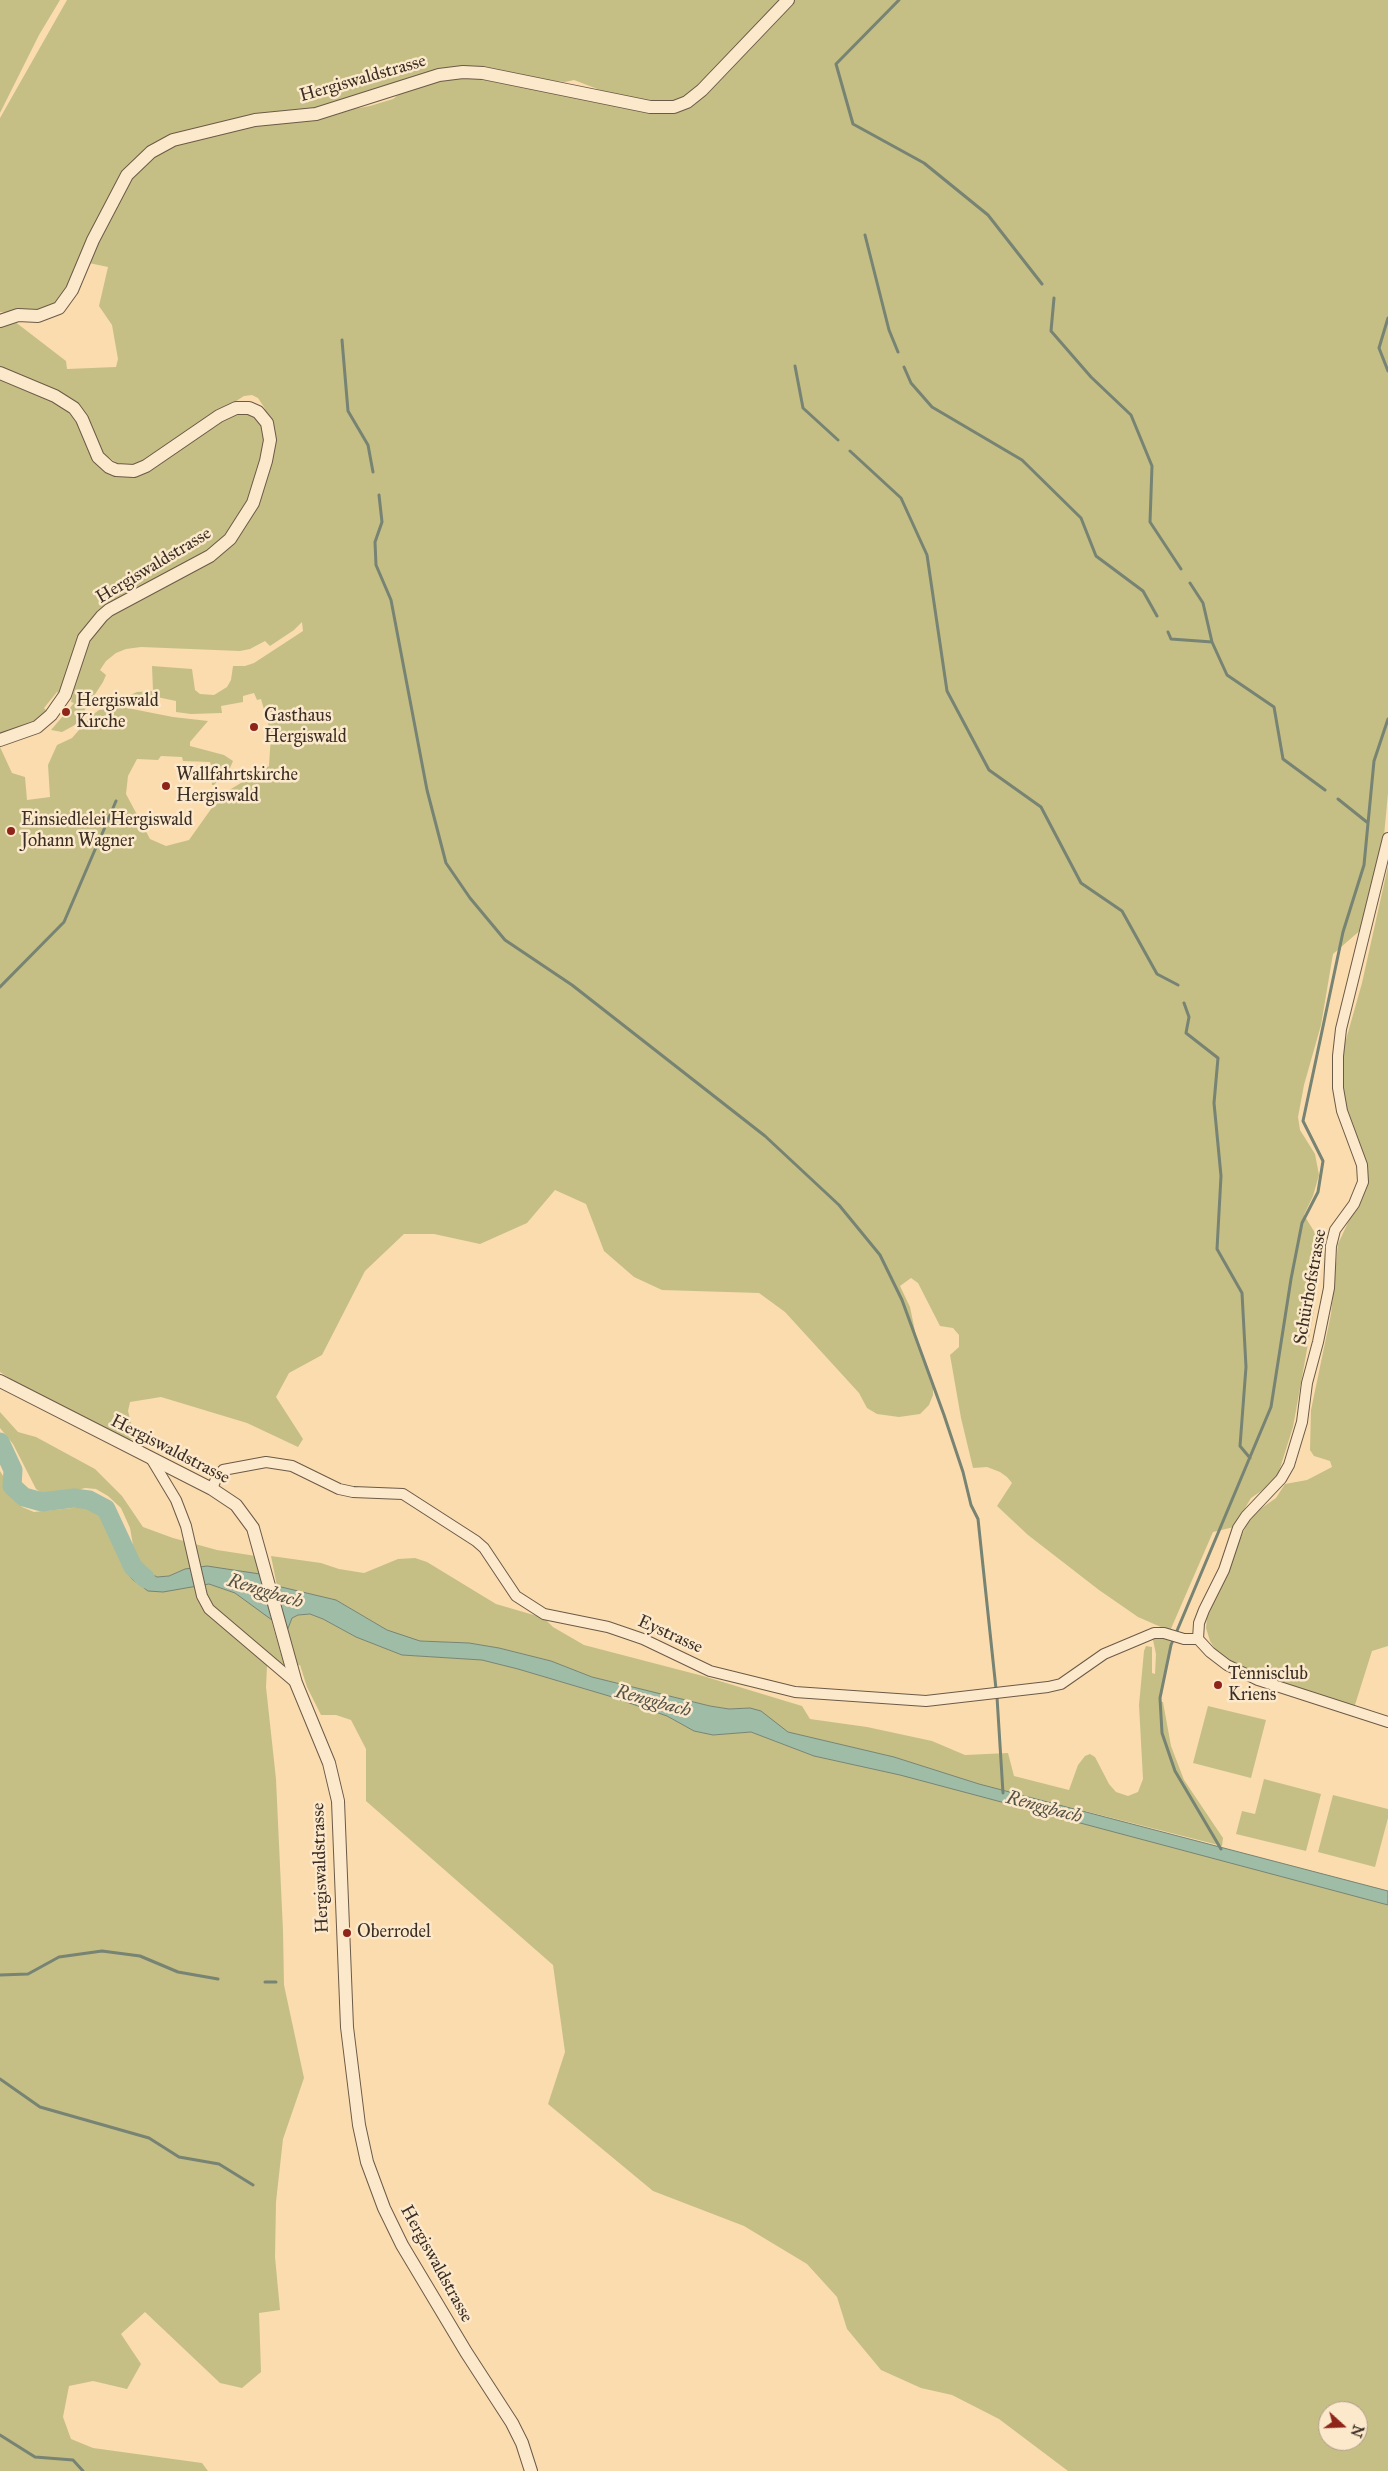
<!DOCTYPE html>
<meta charset="utf-8">
<style>
body{margin:0}
#map{position:relative;width:1388px;height:2471px;overflow:hidden;background:#fbdcaf;font-family:"IM FELL Great Primer",serif}
canvas{display:block}
.north{position:absolute;left:1318px;top:2401px;width:50px;height:50px;box-sizing:border-box;background:#fce8cb;border:1px solid #af9e88;border-radius:50%;rotate:110deg;font-size:14px;font-weight:700;line-height:20px;text-align:center;color:#3b2e24}
.north::after{content:'';display:block;margin:auto;width:18px;height:22px;background:#8f2418;clip-path:polygon(50% 0,100% 100%,50% 72%,0 100%)}
</style>
<div id="map">
<canvas width="1388" height="2471"></canvas>
<div class="north">N</div>
</div>
<script>
const context = document.querySelector('canvas').getContext('2d');
context.lineJoin = 'round';
function fillPath(path, color) { context.fillStyle = color; context.fill(path, 'evenodd'); }
const shape = rows => new Path2D(rows.map(r => 'M' + r).join(''));
function strokePath(path, color, width, dash) { context.strokeStyle = color; context.lineWidth = width; context.lineCap = dash ? 'butt' : 'round'; context.setLineDash(dash || []); context.stroke(path); }
function write(font, color, halo, rows, align = 'center') {
  context.font = font + ' "IM FELL Great Primer",serif'; context.lineWidth = 5; context.setLineDash([]); context.textBaseline = 'middle'; context.strokeStyle = halo; context.fillStyle = color; for (const [text, x, y, turn = 0] of rows) {
    context.save(); context.translate(x, y); context.rotate((+turn || 0) * Math.PI / 180); context.textAlign = isNaN(turn) ? turn : align; if (halo) context.strokeText(text, 0, 0); context.fillText(text, 0, 0); context.restore();
  }
}
fillPath(shape([
 [0,0,60,0,39,35,0,113],
 [67,0,781,0,685,99,658,104,608,93,574,80,565,82,528,78,469,66,330,106,284,113,139,156,67,289,56,303,39,311,0,312,0,118],
 [793,0,1388,0,1388,793,1384,836,1363,928,1333,954,1321,1025,1304,1085,1298,1117,1300,1130,1315,1154,1319,1175,1313,1196,1304,1215,1320,1241,1315,1305,1293,1427,1276,1481,1251,1498,1234,1527,1213,1532,1170,1631,1138,1617,1099,1590,1028,1535,997,1506,1012,1483,1007,1477,1000,1472,987,1467,973,1468,961,1418,950,1355,959,1347,959,1335,953,1328,940,1326,918,1283,911,1278,900,1286,910,1307,917,1341,933,1385,933,1395,929,1405,920,1414,899,1417,877,1414,867,1408,859,1393,785,1312,759,1293,662,1290,634,1277,604,1251,586,1204,555,1190,527,1223,480,1244,434,1234,404,1234,365,1271,322,1355,289,1373,276,1397,303,1439,298,1447,247,1423,161,1397,130,1402,128,1411,135,1438,128,1440,17,1383,0,1372,0,747,12,773,25,777,27,800,50,797,48,765,57,745,72,738,91,716,99,710,122,707,173,717,208,721,190,742,190,746,224,755,233,761,230,768,214,785,212,785,212,768,210,762,183,761,182,757,161,756,158,760,137,759,128,776,126,794,150,839,166,846,189,840,221,795,269,766,271,734,261,699,257,700,254,693,243,696,243,702,221,706,222,713,191,714,176,712,176,701,147,695,145,703,131,699,130,695,137,692,153,691,152,666,192,669,195,690,200,694,214,695,227,687,231,680,233,666,245,666,254,663,303,631,302,622,294,630,270,646,265,641,250,649,240,651,141,647,126,649,116,653,106,661,100,670,106,675,103,682,75,725,62,732,51,730,74,703,71,702,78,668,88,640,109,616,236,539,272,428,264,407,258,398,252,395,244,396,140,463,133,465,118,464,103,453,91,427,0,367,0,327,14,321,66,361,67,369,116,367,118,359,112,325,99,306,108,267,89,263,94,248,139,166,182,140,370,106,393,99,403,91,444,79,463,77,480,78,675,112],
 [0,377,65,405,120,476,234,413,251,414,261,422,265,447,249,500,217,547,109,606,60,694,57,692,44,708,47,711,30,724,0,735],
 [1388,866,1388,1646,1372,1651,1354,1708,1243,1668,1217,1652,1210,1641,1206,1628,1207,1618,1240,1540,1246,1526,1256,1512,1276,1498,1285,1484,1307,1480,1332,1467,1330,1461,1314,1456,1310,1450,1311,1410,1331,1314,1338,1244,1365,1186,1368,1171,1349,1124,1344,1096,1342,1065,1345,1043,1362,983],
 [0,1412,18,1432,36,1437,95,1469,122,1496,143,1527,173,1538,217,1550,256,1556,260,1574,185,1569,169,1576,157,1577,147,1574,141,1568,135,1556,130,1528,121,1508,108,1496,96,1489,85,1488,55,1496,44,1495,36,1489,13,1444,0,1428],
 [0,1471,22,1507,34,1512,82,1507,98,1509,105,1515,123,1566,186,1587,209,1584,235,1593,270,1616,285,1668,278,1662,267,1666,266,1687,276,1779,283,1931,284,1985,304,2078,283,2139,276,2202,275,2257,280,2310,259,2313,261,2372,242,2388,220,2383,145,2312,121,2334,141,2364,127,2389,93,2381,69,2386,63,2417,71,2439,93,2448,202,2463,208,2471,0,2471],
 [271,1556,321,1563,339,1569,364,1573,398,1559,415,1558,427,1562,496,1604,544,1618,553,1627,584,1645,703,1676,802,1706,810,1719,867,1727,932,1741,965,1755,1008,1753,1014,1776,1069,1790,1078,1765,1085,1756,1090,1754,1095,1757,1109,1784,1116,1792,1128,1796,1138,1792,1143,1779,1139,1705,1144,1651,1146,1646,1152,1647,1152,1673,1155,1674,1156,1654,1153,1640,1155,1637,1161,1637,1171,1640,1159,1702,1163,1702,1171,1746,1184,1780,1223,1838,1222,1846,979,1784,894,1757,788,1732,750,1708,729,1709,710,1706,592,1677,551,1661,499,1648,469,1643,420,1641,406,1637,387,1630,336,1600,277,1586],
 [310,1614,323,1619,356,1637,402,1655,482,1660,518,1669,609,1696,667,1716,695,1731,713,1735,751,1732,814,1756,900,1775,1388,1905,1388,2471,1068,2471,999,2419,952,2395,921,2388,881,2370,847,2329,837,2297,807,2264,744,2226,653,2191,548,2104,565,2052,553,1965,366,1801,366,1749,351,1720,336,1715,321,1715,307,1687,300,1665,296,1666,287,1631,292,1618,298,1615],
 [1328,2411,1358,2411,1358,2441,1328,2441],
 [1208,1706,1266,1720,1251,1778,1193,1763],
 [1264,1779,1321,1794,1306,1851,1236,1834,1242,1811,1255,1814],
 [1333,1795,1388,1809,1388,1818,1375,1867,1318,1852]
]), '#c5bf86');
const water = shape([
 [135,1556,141,1568,157,1577,169,1576,185,1569,207,1566,260,1574,277,1586,336,1600,387,1630,420,1641,469,1643,499,1648,551,1661,592,1677,710,1706,729,1709,750,1708,761,1711,788,1732,894,1757,979,1784,1388,1891,1388,1905,900,1775,814,1756,751,1732,713,1735,694,1731,667,1716,609,1696,518,1669,482,1660,402,1655,356,1637,323,1619,310,1614,298,1615,292,1618,287,1631,235,1593,209,1584,163,1592,148,1591,132,1579,123,1566,135,1556]
]);
fillPath(water, '#9fbca7');
strokePath(water, '#778373', 1);
strokePath(shape([
 [899,0,836,64,853,124,924,163,988,215,1042,284],
 [865,235,889,330,898,352],
 [1054,298,1051,331,1091,377,1131,415,1152,466,1150,522,1181,569],
 [1388,318,1379,348,1388,371],
 [342,340,348,411,368,445,373,472],
 [795,366,803,408,838,440],
 [904,367,911,383,932,407,1022,460,1081,518,1096,556,1143,591,1157,616],
 [850,451,901,498,927,555,947,691,989,770,1041,807,1081,883,1122,911,1157,974,1178,985],
 [379,495,382,522,375,542,376,565,391,600,427,790,446,863,470,898,505,940,572,985,765,1136,839,1205,880,1255,902,1300,944,1415,963,1472,971,1505,978,1519,996,1689],
 [1190,583,1203,603,1212,642,1227,675,1274,707,1283,759,1325,790],
 [1168,632,1171,639,1212,642],
 [1338,799,1368,823],
 [102,834,116,801],
 [0,987,64,922,97,845],
 [1184,1003,1189,1017,1186,1033,1218,1058,1214,1103,1221,1176,1217,1249,1242,1293,1246,1367,1240,1446,1250,1458],
 [997,1697,1003,1793],
 [1221,1849,1175,1771,1162,1733,1160,1698,1171,1645,1271,1407,1291,1279,1302,1223,1318,1192,1323,1161,1303,1121,1343,932,1364,865,1374,761,1388,719],
 [0,1975,28,1974,59,1957,102,1951,140,1956,178,1972,218,1979],
 [265,1982,276,1982],
 [0,2079,40,2107,149,2138,179,2157,219,2164,253,2185],
 [0,2435,35,2457,73,2460,83,2471]
]), '#778373', 3);
strokePath(shape([
 [0,1442,13,1470,12,1486,24,1497,42,1502,74,1498,89,1500,106,1509,133,1567,146,1579]
]), '#9fbca7', 19);
const minor = shape([
 [152,1460,176,1500,186,1526,202,1596,209,1609,296,1683],
 [212,1489,216,1479,223,1470,266,1462,292,1466,339,1489,353,1492,403,1494,476,1541,484,1548,516,1596,544,1614,608,1627,643,1639,710,1671,795,1692,926,1701,1048,1687,1061,1684,1104,1654,1154,1633,1164,1633,1184,1639,1198,1639],
 [1198,1639,1199,1623,1204,1610,1224,1570,1238,1528,1246,1516,1281,1479,1289,1465,1302,1422,1307,1383,1318,1342,1329,1288,1331,1246,1335,1230,1354,1204,1363,1182,1362,1165,1342,1111,1338,1088,1338,1056,1341,1029,1388,838],
 [1198,1639,1210,1652,1227,1665,1258,1680,1388,1722]
]);
const tertiary = shape([
 [0,321,18,315,38,316,59,308,72,290,93,240,127,175,151,152,173,140,255,120,316,114,439,75,463,72,483,73,650,107,674,107,687,102,702,90,788,0],
 [0,373,55,396,74,408,82,419,98,457,109,467,116,470,134,471,146,466,219,416,236,408,249,408,258,412,267,423,270,440,266,461,253,503,230,539,210,556,109,610,102,616,84,638,65,695,51,715,37,727,0,740],
 [0,1381,212,1489,236,1505,253,1528,296,1683,329,1763,338,1801,347,2027,359,2125,367,2162,384,2208,402,2245,466,2352,512,2423,522,2443,531,2471]
]);
strokePath(minor, '#6b5a47', 12);
strokePath(tertiary, '#6b5a47', 14);
strokePath(minor, '#fce8cb', 10);
strokePath(tertiary, '#fce8cb', 12);
for (const [x, y, r, color] of [
 [66,712,5,"#8f2418"],
 [254,727,5,"#8f2418"],
 [166,786,5,"#8f2418"],
 [11,831,5,"#8f2418"],
 [1218,1685,5,"#8f2418"],
 [347,1933,5,"#8f2418"]
]) { const dot = new Path2D(); dot.arc(x, y, r, 0, 2 * Math.PI); context.fillStyle = color; context.fill(dot); strokePath(dot, '#fce8cb', 2); }
write('18px', '#3b2e24', '#fce8cb', [
 ["Hergiswaldstrasse",363,79,-16],
 ["Hergiswaldstrasse",154,566,-31],
 ["Schürhofstrasse",1311,1287,-80],
 ["Hergiswaldstrasse",170,1450,27],
 ["Eystrasse",670,1635,24],
 ["Hergiswaldstrasse",321,1868,-92],
 ["Hergiswaldstrasse",436,2264,61]
]);
write('18px', '#3b2e24', '#fce8cb', [
 ["Hergiswald",76,702],
 ["Kirche",76,723],
 ["Gasthaus",264,717],
 ["Hergiswald",264,738],
 ["Wallfahrtskirche",176,776],
 ["Hergiswald",176,797],
 ["Einsiedlelei Hergiswald",21,821],
 ["Johann Wagner",21,842],
 ["Tennisclub",1228,1675],
 ["Kriens",1228,1696],
 ["Oberrodel",357,1933]
], 'left');
write('italic 19px', '#545245', '#fce8cb', [
 ["Renggbach",265,1592,17],
 ["Renggbach",653,1702,15],
 ["Renggbach",1044,1808,15]
]);
</script>
